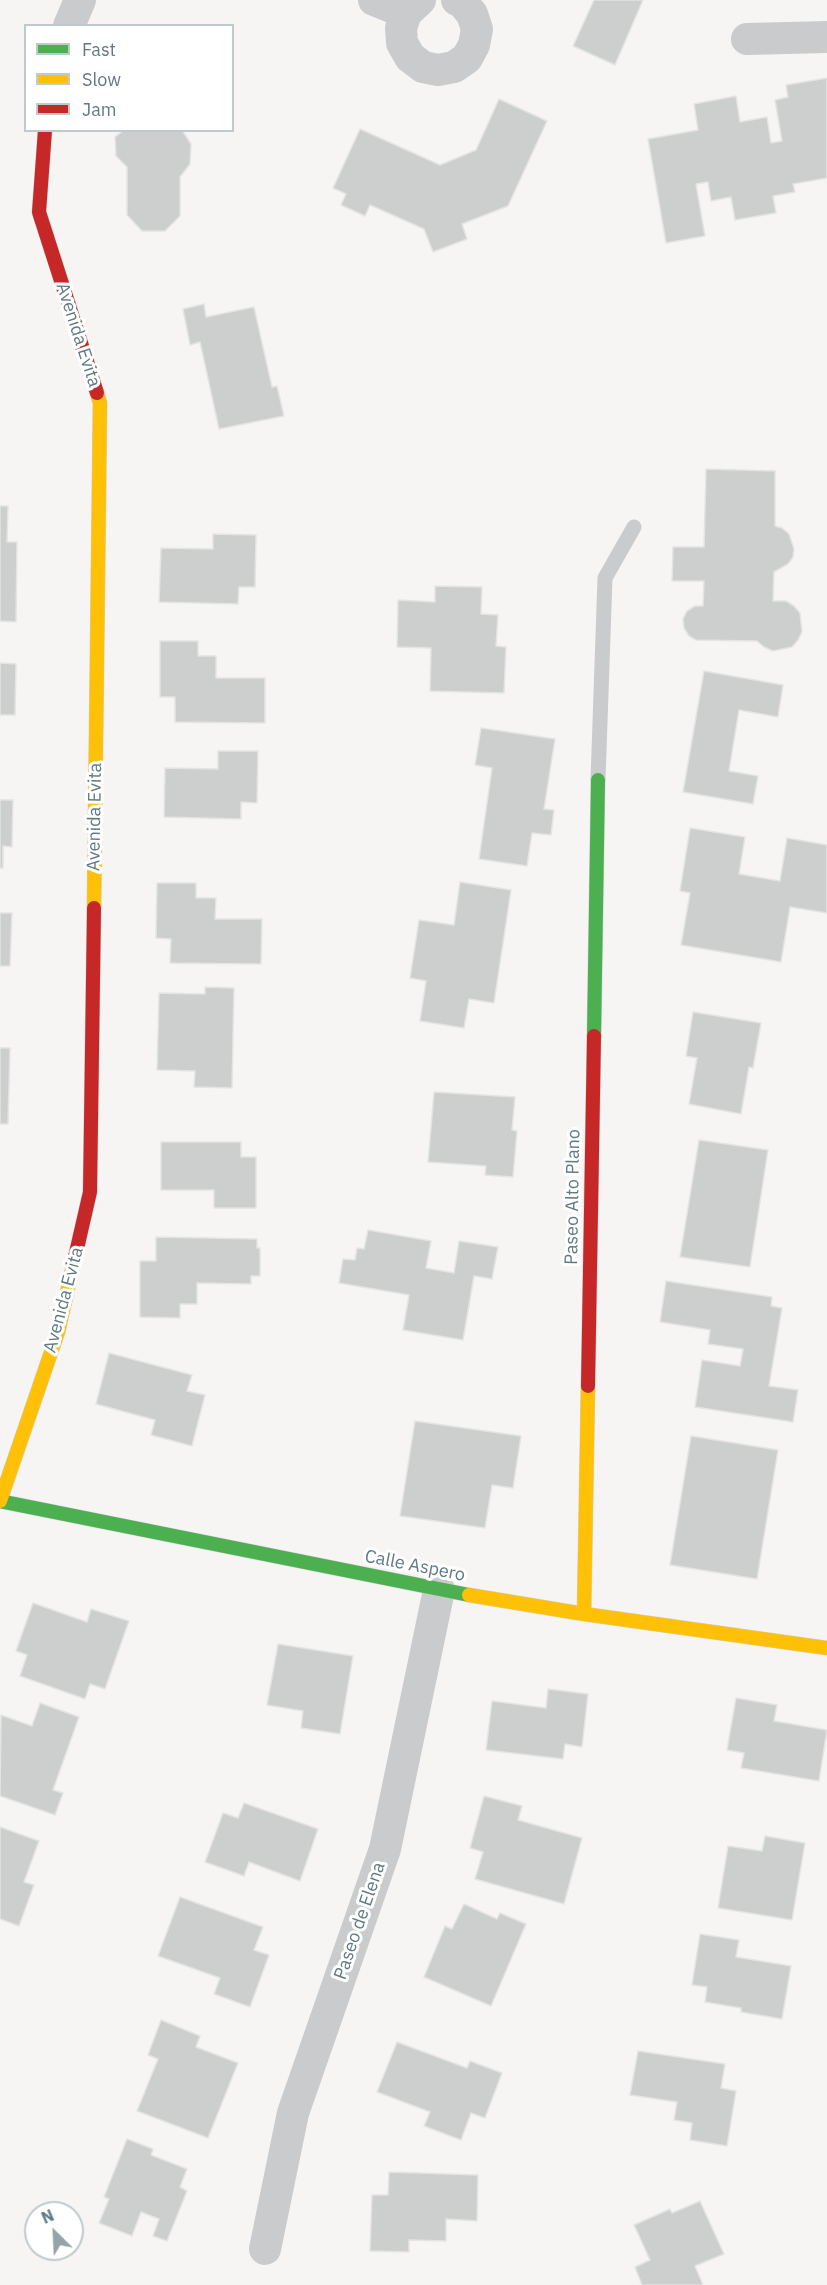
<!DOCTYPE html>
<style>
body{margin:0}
#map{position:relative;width:827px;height:2285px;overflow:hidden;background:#f6f5f4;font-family:"IBM Plex Sans",sans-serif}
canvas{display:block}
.legend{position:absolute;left:24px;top:24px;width:210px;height:108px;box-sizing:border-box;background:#fff;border:2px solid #bfcacd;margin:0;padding:8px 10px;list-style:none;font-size:18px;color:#5f7a82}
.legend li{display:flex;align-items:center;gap:12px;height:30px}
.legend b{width:30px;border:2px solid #bfcacd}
.north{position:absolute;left:24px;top:2201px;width:60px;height:60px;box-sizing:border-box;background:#fff;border:2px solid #bfcacd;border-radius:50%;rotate:336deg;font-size:16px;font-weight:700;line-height:24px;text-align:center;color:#5f7a82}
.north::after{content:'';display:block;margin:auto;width:21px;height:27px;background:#94a5aa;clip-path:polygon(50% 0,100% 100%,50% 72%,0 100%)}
</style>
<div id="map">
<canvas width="827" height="2285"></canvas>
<ul class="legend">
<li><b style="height:8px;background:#4caf50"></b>Fast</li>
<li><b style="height:8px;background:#ffc107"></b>Slow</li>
<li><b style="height:8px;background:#c62828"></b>Jam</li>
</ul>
<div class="north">N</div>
</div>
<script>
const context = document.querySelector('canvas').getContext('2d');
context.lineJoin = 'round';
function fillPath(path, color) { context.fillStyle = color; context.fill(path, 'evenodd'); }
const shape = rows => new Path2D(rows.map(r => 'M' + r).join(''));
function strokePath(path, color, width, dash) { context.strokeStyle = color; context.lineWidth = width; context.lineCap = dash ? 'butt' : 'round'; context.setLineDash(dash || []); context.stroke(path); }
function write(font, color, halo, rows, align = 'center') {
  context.font = font + ' "IBM Plex Sans",sans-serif'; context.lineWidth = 6; context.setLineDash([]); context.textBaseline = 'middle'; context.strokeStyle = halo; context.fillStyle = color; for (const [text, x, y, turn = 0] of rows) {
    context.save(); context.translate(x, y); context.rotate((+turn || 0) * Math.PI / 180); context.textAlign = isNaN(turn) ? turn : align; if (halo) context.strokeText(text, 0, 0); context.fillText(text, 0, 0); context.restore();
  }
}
const building = shape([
 [594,0,643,0,615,65,573,46,594,0],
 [827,78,827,178,793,184,795,192,773,196,776,213,735,220,731,197,711,201,708,182,696,184,705,236,666,243,648,139,698,130,694,104,736,96,740,122,767,117,771,143,782,141,775,100,788,97,786,85,827,78],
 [499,99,547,121,508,206,462,224,467,239,433,252,424,229,370,205,365,216,341,205,346,194,333,188,360,129,440,165,476,150,499,99],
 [124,130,182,130,191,144,190,164,180,177,180,216,165,231,142,231,127,215,127,167,116,156,115,137,124,130],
 [204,304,206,317,254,307,272,387,277,386,284,416,219,429,200,342,190,345,183,309,204,304],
 [706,469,775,471,775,526,782,528,789,534,794,549,793,557,788,564,774,572,773,601,786,601,794,606,800,613,802,632,798,640,792,647,773,651,764,647,757,641,696,640,689,636,684,628,683,619,687,611,695,606,703,606,704,581,672,581,673,547,704,547,706,469],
 [0,506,8,506,7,542,17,542,16,622,0,621,0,506],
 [213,534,256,535,255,587,239,587,238,604,159,602,161,548,213,549,213,534],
 [435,586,482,587,481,614,498,615,496,646,506,647,504,693,430,691,431,648,397,647,398,600,435,602,435,586],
 [160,641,198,641,198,656,216,656,216,678,265,678,265,723,175,722,175,697,160,697,160,641],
 [0,663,16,664,15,715,0,715,0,663],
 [704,671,783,685,778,717,739,710,729,771,758,776,753,804,683,792,704,671],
 [481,728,555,739,544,809,554,810,551,835,532,833,527,866,479,859,492,768,475,765,481,728],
 [218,751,258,751,257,803,241,802,241,819,164,817,165,768,218,769,218,751],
 [0,800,13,800,12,847,3,846,3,868,0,868,0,800],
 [690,828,745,837,739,874,780,881,787,838,827,845,827,913,790,907,781,962,681,945,690,893,680,891,690,828],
 [460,882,511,890,494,1003,469,999,464,1028,420,1021,426,981,410,978,419,920,454,925,460,882],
 [157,883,196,883,196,898,216,898,215,919,262,919,261,964,170,963,171,939,156,938,157,883],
 [0,913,12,913,10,966,0,966,0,913],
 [205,987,234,988,232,1088,194,1087,195,1071,157,1070,159,993,205,994,205,987],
 [693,1012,761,1023,753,1068,749,1067,741,1114,689,1104,697,1058,686,1056,693,1012],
 [0,1048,10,1048,8,1124,0,1124,0,1048],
 [434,1092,515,1097,512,1130,517,1131,513,1177,485,1175,486,1166,428,1162,434,1092],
 [699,1140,768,1150,750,1267,680,1257,699,1140],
 [161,1142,241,1142,241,1157,256,1157,256,1208,214,1208,214,1190,161,1190,161,1142],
 [368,1230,431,1241,426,1268,454,1273,459,1241,498,1247,492,1279,474,1276,463,1340,403,1330,409,1295,339,1283,343,1259,355,1260,357,1248,364,1249,368,1230],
 [156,1237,257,1239,257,1248,260,1248,260,1276,251,1276,251,1284,197,1283,197,1304,180,1304,180,1318,140,1317,140,1261,156,1261,156,1237],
 [666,1281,772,1297,771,1306,782,1308,769,1386,798,1390,793,1422,695,1407,702,1360,740,1366,743,1349,708,1344,710,1330,660,1322,666,1281],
 [109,1353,192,1375,187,1391,205,1395,192,1446,151,1435,155,1420,96,1404,109,1353],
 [415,1421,521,1436,513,1488,492,1485,485,1528,400,1516,415,1421],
 [691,1436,778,1450,757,1579,670,1565,691,1436],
 [33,1603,87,1622,91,1609,129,1621,105,1689,90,1684,85,1699,20,1676,27,1655,16,1651,33,1603],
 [278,1644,353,1656,340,1734,301,1728,303,1711,267,1705,278,1644],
 [548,1689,588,1694,582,1747,565,1744,563,1759,486,1750,492,1701,546,1708,548,1689],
 [736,1698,777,1705,774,1721,827,1730,819,1781,741,1768,744,1753,727,1750,736,1698],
 [40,1703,79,1717,53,1790,63,1793,55,1815,0,1796,1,1715,32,1726,40,1703],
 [484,1796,522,1806,518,1820,582,1838,564,1904,475,1879,483,1852,470,1848,484,1796],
 [244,1803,318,1829,300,1881,249,1862,244,1876,205,1862,223,1813,238,1818,244,1803],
 [0,1827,39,1841,24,1882,34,1885,19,1926,0,1919,0,1827],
 [765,1836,805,1843,792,1920,718,1908,728,1846,762,1851,765,1836],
 [180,1897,263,1927,254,1950,269,1955,250,2007,214,1994,220,1978,158,1956,180,1897],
 [464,1904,497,1919,500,1913,526,1924,491,2006,424,1977,445,1926,452,1929,464,1904],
 [700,1934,739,1940,736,1957,791,1966,782,2019,741,2012,741,2008,705,2002,707,1987,692,1985,700,1934],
 [161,2020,200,2036,196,2047,238,2063,208,2138,137,2111,158,2059,148,2055,161,2020],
 [397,2042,467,2068,470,2061,502,2073,485,2118,471,2113,461,2140,424,2126,430,2112,377,2092,397,2042],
 [638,2051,725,2064,721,2088,736,2091,727,2146,690,2140,692,2123,674,2120,677,2102,630,2095,638,2051],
 [127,2139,153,2149,151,2155,187,2169,180,2187,187,2191,167,2241,153,2236,159,2219,141,2212,132,2236,99,2223,109,2199,104,2197,127,2139],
 [389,2172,478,2175,477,2221,446,2219,446,2241,409,2240,409,2252,370,2251,372,2195,388,2195,389,2172],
 [700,2201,724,2254,695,2266,703,2285,642,2285,635,2267,650,2260,634,2225,670,2209,672,2213,700,2201]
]);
fillPath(building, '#cdcfcf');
strokePath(building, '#e5e4e4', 1.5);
const fast = shape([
 [594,1036,598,780],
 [0,1501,469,1595]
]);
const slow = shape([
 [94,908,100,403,97,393],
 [0,1501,58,1332,73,1266],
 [469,1595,584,1614,827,1648],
 [584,1614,588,1386]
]);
const jam = shape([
 [45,130,39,212,97,393],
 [73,1266,90,1192,94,908],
 [588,1386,594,1036]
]);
strokePath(fast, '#d1d3d3', 15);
strokePath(slow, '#d1d3d3', 15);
strokePath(jam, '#d1d3d3', 15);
strokePath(shape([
 [598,780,605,578,634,527]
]), '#cacbcc', 15);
strokePath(shape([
 [374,0,406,13],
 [420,0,406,13,401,28,402,43,410,57,423,67,438,70,454,67,467,58,474,45,477,29,472,14,462,2,457,0],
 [69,26,80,0],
 [747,39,827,37],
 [265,2249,293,2113,385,1849,439,1590]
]), '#cacbcc', 32);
strokePath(fast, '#4caf50', 14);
strokePath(slow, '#ffc107', 14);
strokePath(jam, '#c62828', 14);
write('18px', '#5f7a82', '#fff', [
 ["Avenida Evita",78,335,72],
 ["Avenida Evita",95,817,-89],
 ["Paseo Alto Plano",573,1197,-89],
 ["Avenida Evita",64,1300,-75],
 ["Calle Aspero",415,1566,11],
 ["Paseo de Elena",360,1921,-71]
]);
</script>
